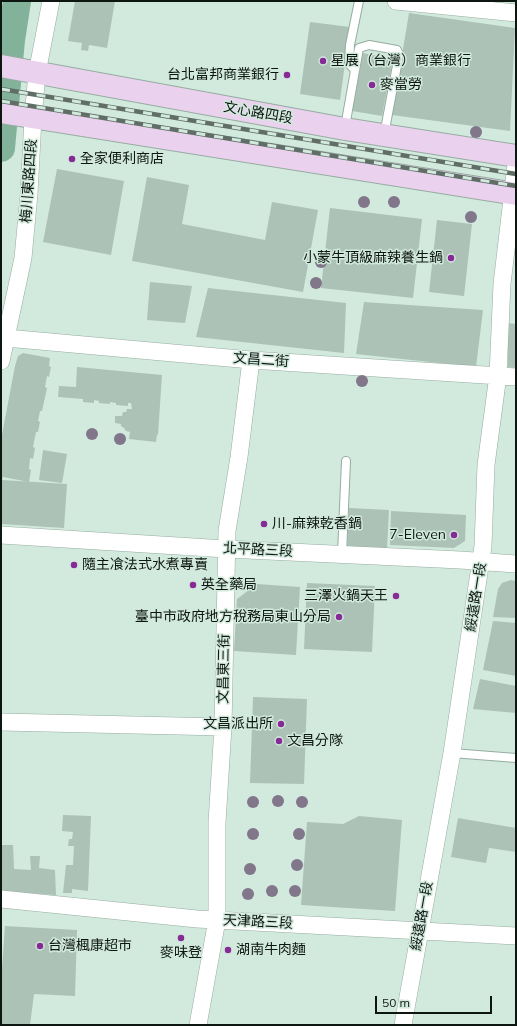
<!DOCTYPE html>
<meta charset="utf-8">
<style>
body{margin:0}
#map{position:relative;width:517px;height:1026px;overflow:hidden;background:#d2e9dd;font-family:Mulish,sans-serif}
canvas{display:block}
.frame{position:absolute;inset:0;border:2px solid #0e1612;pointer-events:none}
.scale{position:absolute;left:375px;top:996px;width:117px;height:18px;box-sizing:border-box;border:2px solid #0e1612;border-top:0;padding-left:5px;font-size:12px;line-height:14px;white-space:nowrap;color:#0e1612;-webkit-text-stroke:3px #d2e9dd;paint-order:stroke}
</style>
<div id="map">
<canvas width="517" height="1026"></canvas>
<div class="frame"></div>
<div class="scale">50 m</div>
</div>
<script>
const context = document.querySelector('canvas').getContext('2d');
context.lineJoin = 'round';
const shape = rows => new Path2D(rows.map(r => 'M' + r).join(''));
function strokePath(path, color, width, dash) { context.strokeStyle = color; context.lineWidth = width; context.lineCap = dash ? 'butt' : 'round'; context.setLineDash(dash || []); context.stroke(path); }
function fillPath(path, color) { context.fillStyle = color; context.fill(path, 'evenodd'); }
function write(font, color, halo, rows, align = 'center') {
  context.font = font + ' Mulish,"Noto Sans TC",sans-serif'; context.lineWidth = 3; context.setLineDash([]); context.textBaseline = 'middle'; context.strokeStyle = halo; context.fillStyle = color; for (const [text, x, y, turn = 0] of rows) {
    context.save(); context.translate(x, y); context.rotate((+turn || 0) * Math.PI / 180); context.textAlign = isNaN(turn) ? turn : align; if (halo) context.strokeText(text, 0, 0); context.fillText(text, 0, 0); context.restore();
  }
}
strokePath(shape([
 [1,148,11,40,17,1]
]), '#83b29a', 28);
fillPath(shape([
 [75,1,115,1,107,48,89,45,88,51,81,50,82,43,68,41],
 [409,13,515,28,510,131,392,115],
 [310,22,350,27,340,100,300,94],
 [363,53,393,59,382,116,352,111],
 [57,169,124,181,111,255,43,242],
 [147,177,189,185,182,224,265,240,272,202,318,210,303,292,132,261],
 [330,208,422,219,413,298,321,288],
 [437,220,472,224,464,296,429,292],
 [150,282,192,286,185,323,147,320],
 [208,288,346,303,344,353,196,337],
 [364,302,483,310,476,367,356,354],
 [508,323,516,324,516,368,508,367],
 [23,353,50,358,49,366,51,367,49,377,47,376,45,387,47,388,42,411,40,411,38,421,40,422,38,432,36,432,33,447,35,448,33,459,30,458,29,469,31,470,29,482,3,477,2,480,67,484,64,528,1,524,1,440,15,366,18,356],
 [77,367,162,375,158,435,157,434,156,442,129,439,130,432,126,431,124,428,121,426,121,424,115,423,115,416,122,416,123,412,126,412,127,409,132,409,131,403,128,403,128,406,116,405,116,403,110,402,110,404,99,403,99,401,94,400,94,403,83,402,83,399,58,397,59,386,76,387],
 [43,450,67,454,62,483,39,480],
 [349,508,389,510,387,549,347,547],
 [391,511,466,515,465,541,454,548,390,545],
 [511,580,516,581,516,618,493,617,498,589,502,583],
 [307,583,375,586,372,652,304,649],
 [257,584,300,587,296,655,234,651,237,599],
 [493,621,516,623,516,676,483,670],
 [480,679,516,686,516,713,473,709],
 [253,697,307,699,304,784,250,783],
 [63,815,91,816,88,891,72,889,72,893,63,893,66,865,73,865,74,846,68,846,69,839,72,839,73,832,62,831],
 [359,816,402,820,395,911,301,905,307,822,343,824],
 [458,818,516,828,516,852,489,848,486,863,451,857],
 [1,845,13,845,14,869,31,870,30,856,40,856,39,868,55,870,56,895,1,891],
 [5,926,77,930,75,996,34,994,30,1025,1,1025,1,982]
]), '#acc2b6');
const service = shape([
 [355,70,349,64,350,45,359,1],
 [345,127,359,48,369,45,397,50,399,55,384,135],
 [342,554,346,461],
 [452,753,516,758]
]);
const minor = shape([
 [396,1,516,13],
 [6,338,251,360,516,377],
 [1,361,23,258,29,194,33,118,37,73,51,1],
 [1,535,226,549,460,560,516,564],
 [1,722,223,727],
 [1,899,197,919,516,936],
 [198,1025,217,920,217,822,223,727,227,531,239,457,251,360],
 [403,1025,452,753,483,546,486,465,498,375,502,284,516,165]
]);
const secondary = shape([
 [1,66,345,129,516,156],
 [1,112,516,194]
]);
strokePath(service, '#96aca1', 10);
strokePath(minor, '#96aca1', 18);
strokePath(secondary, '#96aca1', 24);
strokePath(service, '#fff', 8);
strokePath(minor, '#fff', 17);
strokePath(secondary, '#ead2ee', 22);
const rail = shape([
 [1,89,516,174],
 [1,101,516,186]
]);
strokePath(rail, '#606e67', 4.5);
strokePath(rail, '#d2e9dd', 3, [9]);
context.fillStyle = '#81768a';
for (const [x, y] of [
 [476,132],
 [364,202],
 [394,202],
 [471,217],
 [321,262],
 [316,283],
 [362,381],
 [92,434],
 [120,439],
 [278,801],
 [253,802],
 [302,802],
 [253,834],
 [299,834],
 [297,865],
 [250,869],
 [272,891],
 [295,891],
 [248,894]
]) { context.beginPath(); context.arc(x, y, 6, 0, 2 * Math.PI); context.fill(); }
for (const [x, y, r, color] of [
 [323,61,4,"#862b96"],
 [287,75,4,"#862b96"],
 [372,85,4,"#862b96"],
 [72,159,4,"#862b96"],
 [451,258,4,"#862b96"],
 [264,524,4,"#862b96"],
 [454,535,4,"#862b96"],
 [74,565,4,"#862b96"],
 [193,585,4,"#862b96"],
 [396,596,4,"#862b96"],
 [339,617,4,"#862b96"],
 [281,724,4,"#862b96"],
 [279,741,4,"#862b96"],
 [181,938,4,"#862b96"],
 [40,946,4,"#862b96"],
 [228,950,4,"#862b96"]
]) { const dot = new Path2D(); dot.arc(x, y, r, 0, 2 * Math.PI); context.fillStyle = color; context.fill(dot); strokePath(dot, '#d2e9dd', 1.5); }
write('14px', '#0e1612', '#d2e9dd', [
 ["星展（台灣）商業銀行",331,61],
 ["台北富邦商業銀行",279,75,"right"],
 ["麥當勞",380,85],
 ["全家便利商店",80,159],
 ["小蒙牛頂級麻辣養生鍋",443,258,"right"],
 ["川-麻辣乾香鍋",272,524],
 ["7-Eleven",446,535,"right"],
 ["隨主飡法式水煮專賣",82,565],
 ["英全藥局",201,585],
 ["三澤火鍋天王",388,596,"right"],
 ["臺中市政府地方稅務局東山分局",331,617,"right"],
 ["文昌派出所",273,724,"right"],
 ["文昌分隊",287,741],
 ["台灣楓康超市",48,946],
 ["湖南牛肉麵",236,950],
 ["麥味登",181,953,"center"]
], 'left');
write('14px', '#0e1612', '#d2e9dd', [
 ["文心路四段",258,113,10],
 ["梅川東路四段",29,181,-86],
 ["文昌二街",261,360,4],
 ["北平路三段",258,550,3],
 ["綏遠路一段",476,597,-81],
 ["文昌東三街",224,669,-89],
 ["綏遠路一段",422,916,-80],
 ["天津路三段",258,922,3]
]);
</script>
